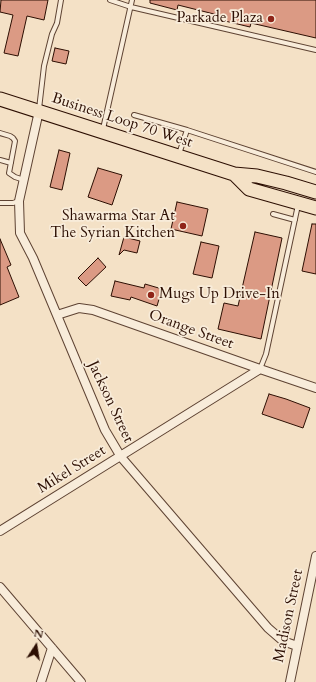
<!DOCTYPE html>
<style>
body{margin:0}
#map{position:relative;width:316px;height:682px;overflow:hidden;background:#f4e1c6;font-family:Cardo,serif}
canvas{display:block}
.north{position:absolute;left:16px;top:626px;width:40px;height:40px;-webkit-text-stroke:3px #f8ecda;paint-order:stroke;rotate:12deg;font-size:11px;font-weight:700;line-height:16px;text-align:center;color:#2c0e02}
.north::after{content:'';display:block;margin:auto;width:14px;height:18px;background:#2c0e02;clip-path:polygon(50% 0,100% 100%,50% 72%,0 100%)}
</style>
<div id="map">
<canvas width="316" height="682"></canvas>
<div class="north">N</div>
</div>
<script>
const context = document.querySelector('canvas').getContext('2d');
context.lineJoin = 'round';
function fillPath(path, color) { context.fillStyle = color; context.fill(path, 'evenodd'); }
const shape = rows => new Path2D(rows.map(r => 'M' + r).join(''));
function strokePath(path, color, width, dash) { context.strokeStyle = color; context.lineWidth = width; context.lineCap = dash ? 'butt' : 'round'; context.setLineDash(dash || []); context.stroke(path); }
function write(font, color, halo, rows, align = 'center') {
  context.font = font + ' Cardo,serif'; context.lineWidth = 3.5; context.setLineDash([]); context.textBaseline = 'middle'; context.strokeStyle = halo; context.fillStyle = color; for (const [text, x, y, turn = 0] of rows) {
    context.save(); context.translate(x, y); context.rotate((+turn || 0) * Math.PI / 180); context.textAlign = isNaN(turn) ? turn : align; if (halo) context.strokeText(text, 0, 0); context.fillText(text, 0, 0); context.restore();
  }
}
const building = shape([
 [1,0,48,0,44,20,27,16,18,56,4,53,13,15,0,12,1,0],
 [150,0,316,0,316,38,251,23,250,27,225,21,226,17,178,5,177,10,150,3,150,0],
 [55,48,69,51,66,64,52,61,55,48],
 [59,150,70,153,62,190,50,187,59,150],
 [98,168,122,175,112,205,88,197,98,168],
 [177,202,208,209,202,236,171,229,177,202],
 [312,224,316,224,316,274,302,271,312,224],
 [255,232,282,238,261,339,218,329,224,303,238,306,255,232],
 [124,237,140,241,137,253,124,250,119,255,124,237],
 [0,239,11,265,7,267,19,297,0,305,0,239],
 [201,242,219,246,212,278,193,274,201,242],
 [98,258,106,267,86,286,78,278,98,258],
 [115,281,144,288,145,284,162,289,157,306,131,297,130,300,111,296,115,281],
 [269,394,286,399,310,408,303,428,262,414,269,394]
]);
fillPath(building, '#db9a84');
strokePath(building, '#2c0e02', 1);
const lane = shape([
 [110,0,131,7,316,50],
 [39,109,44,66,52,34,57,23,61,0],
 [134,115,187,130],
 [103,129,132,0],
 [0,133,10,136,13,138,15,141,9,173,15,177,24,180],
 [179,154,187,130,316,172],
 [0,160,11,163],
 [0,203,13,203,19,201],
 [273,214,295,220],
 [260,369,266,354,298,205]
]);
const street = shape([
 [39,111,19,201,20,233,33,258,105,430,121,457,268,628,283,641,297,646],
 [57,315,79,308,93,310,260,369,316,388],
 [0,531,260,369],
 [0,587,81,682],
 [41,682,52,648],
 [290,682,316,556]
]);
const primary = shape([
 [0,99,234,174,257,176,286,183,316,192],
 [234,174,249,189,316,208]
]);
strokePath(lane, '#5e4333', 6);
strokePath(street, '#5e4333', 10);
strokePath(primary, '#2c0e02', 15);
strokePath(lane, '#f8ecda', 4);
strokePath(street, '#f8ecda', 8);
strokePath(primary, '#f4e1c6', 13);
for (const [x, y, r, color] of [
 [271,19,4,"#8f2418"],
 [183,226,4,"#8f2418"],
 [151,295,4,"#8f2418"]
]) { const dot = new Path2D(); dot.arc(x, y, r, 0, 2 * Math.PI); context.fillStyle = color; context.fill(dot); strokePath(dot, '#f8ecda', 1.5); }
write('15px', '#2c0e02', '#f8ecda', [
 ["Parkade Plaza",263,19],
 ["Shawarma Star At",175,217],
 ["The Syrian Kitchen",175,234],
 ["Mugs Up Drive-In",159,295,"left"]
], 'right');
write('15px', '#2c0e02', '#f8ecda', [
 ["Business Loop 70 West",122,121,18],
 ["Orange Street",191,330,20],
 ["Jackson Street",110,402,65],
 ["Mikel Street",72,470,-32],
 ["Madison Street",289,616,-78]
]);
</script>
